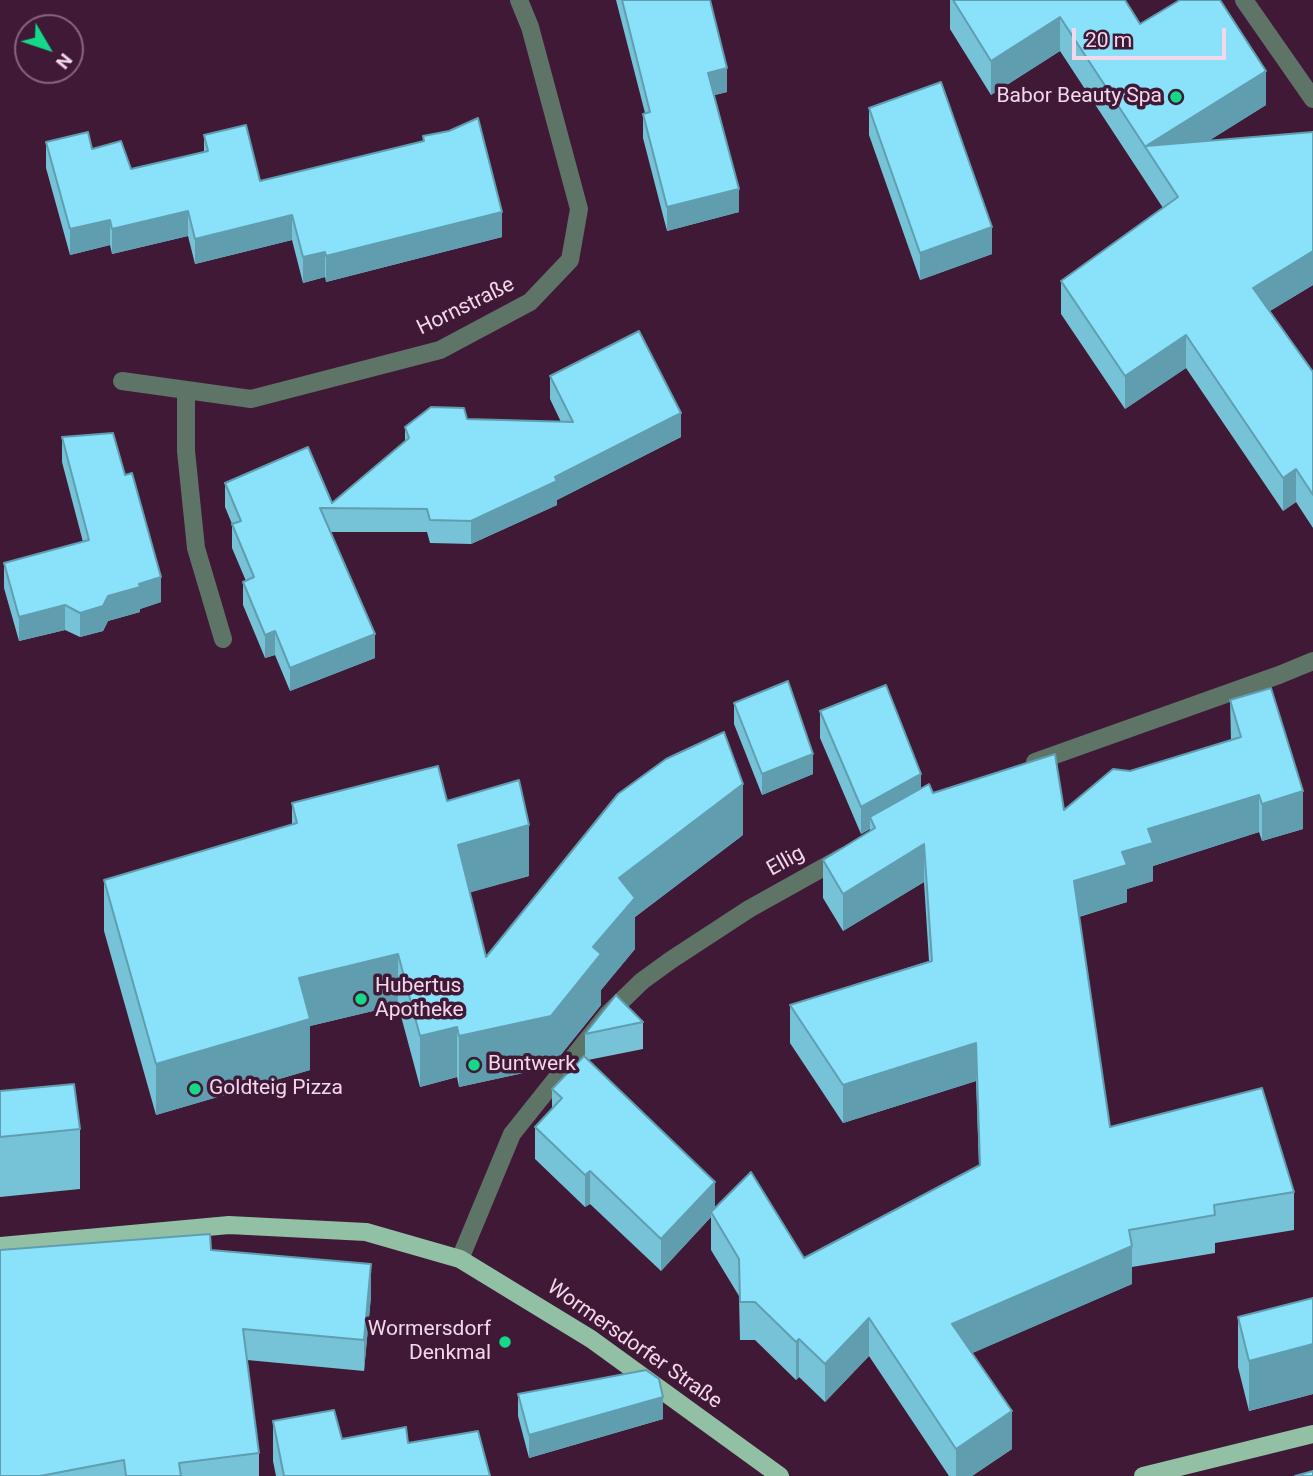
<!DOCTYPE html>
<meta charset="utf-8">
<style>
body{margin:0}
#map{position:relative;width:1313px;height:1476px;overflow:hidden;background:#3f1936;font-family:Roboto,sans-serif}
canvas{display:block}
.north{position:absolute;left:14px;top:14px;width:70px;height:70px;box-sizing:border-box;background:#3f1936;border:2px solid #87657e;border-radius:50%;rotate:129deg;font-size:19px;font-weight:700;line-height:28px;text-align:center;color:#f2d8ea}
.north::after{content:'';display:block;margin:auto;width:24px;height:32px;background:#13d989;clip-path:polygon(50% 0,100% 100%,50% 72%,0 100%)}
.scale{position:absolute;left:1072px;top:28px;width:154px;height:32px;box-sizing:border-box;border:4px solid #f2d8ea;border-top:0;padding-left:9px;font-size:21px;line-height:24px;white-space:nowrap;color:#f2d8ea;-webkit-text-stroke:5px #3f1936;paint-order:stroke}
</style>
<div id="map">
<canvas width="1313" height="1476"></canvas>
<div class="north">N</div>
<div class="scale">20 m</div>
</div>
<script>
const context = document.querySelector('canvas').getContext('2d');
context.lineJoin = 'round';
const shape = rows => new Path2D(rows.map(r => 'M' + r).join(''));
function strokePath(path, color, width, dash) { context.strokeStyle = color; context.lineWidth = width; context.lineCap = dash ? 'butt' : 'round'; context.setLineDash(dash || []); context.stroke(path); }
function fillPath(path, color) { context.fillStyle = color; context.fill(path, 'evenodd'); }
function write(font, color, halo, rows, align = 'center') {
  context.font = font + ' Roboto,sans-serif'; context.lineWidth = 7; context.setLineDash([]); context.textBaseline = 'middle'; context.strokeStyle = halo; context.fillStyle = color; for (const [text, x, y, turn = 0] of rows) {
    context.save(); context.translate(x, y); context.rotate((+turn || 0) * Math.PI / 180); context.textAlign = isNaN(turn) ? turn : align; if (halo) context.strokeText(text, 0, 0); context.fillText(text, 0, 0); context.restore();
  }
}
strokePath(shape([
 [1244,0,1313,99],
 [122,381,251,399,440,350,530,302,570,260,579,209,530,27,519,0],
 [186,390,186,451,196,548,223,639],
 [1035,762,1279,675,1313,661],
 [460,1259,512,1134,607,1015,642,981,671,960,749,909,844,856]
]), '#5e7467', 18);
strokePath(shape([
 [0,1246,229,1225,366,1232,460,1259,591,1339,780,1476],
 [1143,1476,1313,1434]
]), '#92c0a4', 18);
fillPath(shape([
 [616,0,710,0,727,92,714,95,739,212,667,231,643,138,643,114,645,113],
 [950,0,1125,0,1140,24,1266,105,1208,141,1313,285,1270,311,1313,372,1313,528,1296,502,1283,511,1186,368,1125,409,1061,314,1061,281,1163,208,1060,51,991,95,950,29],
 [869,108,992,254,920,280,869,135],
 [204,135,260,181,423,141,423,136,502,237,326,282,325,277,303,283,292,240,195,264,188,236,112,254,110,245,70,255,46,168,46,142,92,149,131,169,204,152],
 [550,376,681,437,557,500,557,505,471,544,430,543,427,532,331,532,375,658,290,691,275,655,265,658,243,605,243,582,246,581,232,548,232,524,225,507,225,483,332,503,405,442,405,427,467,419,561,422,550,399],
 [62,437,161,602,140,609,140,612,108,621,103,631,80,637,65,630,19,641,4,588,4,563,83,542,62,462],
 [1230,700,1303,829,1262,841,1259,832,1153,866,1153,881,1127,889,1127,902,1079,917,1110,1127,1294,1192,1294,1230,1215,1243,1215,1253,1132,1267,1132,1284,972,1353,1012,1449,972,1476,949,1476,869,1356,825,1402,799,1377,796,1380,755,1340,740,1340,739,1296,711,1250,711,1217,661,1271,590,1204,585,1207,535,1159,535,1127,552,1109,552,1089,585,1057,585,1034,643,1022,643,1049,588,1060,715,1209,804,1258,979,1166,976,1081,843,1123,790,1043,790,1005,929,961,924,882,843,931,823,898,823,860,870,831,870,829,861,834,820,738,820,711,921,789,933,793,1064,810,1130,771,1231,740],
 [734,703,813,774,762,795,734,724],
 [447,801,529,876,470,892,486,957,743,835,635,917,635,949,601,990,601,1005,551,1067,459,1087,457,1077,420,1087,398,1005,310,1026,310,1070,156,1115,104,931,104,880,292,825,292,803],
 [0,1091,80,1129,80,1189,0,1197],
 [211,1250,371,1296,364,1371,247,1360,259,1453,259,1476,0,1476],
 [1313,1298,1313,1394,1249,1411,1238,1367,1238,1317],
 [518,1394,663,1419,529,1458,518,1416],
 [273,1421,342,1439,408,1443,490,1476,276,1476,273,1461]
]), '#76c2d7');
fillPath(shape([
 [1060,17,1060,51,991,95,991,61],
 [727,68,727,92,708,97,708,73],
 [1266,71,1266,105,1161,171,1146,146],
 [739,189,739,212,667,231,667,207],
 [188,211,188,236,112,254,112,229],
 [502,212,502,237,326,282,326,256],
 [292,215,292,240,195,264,195,239],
 [110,220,110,245,70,255,70,229],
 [992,227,992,254,920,280,920,253],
 [1313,251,1313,285,1253,321,1253,288],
 [325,252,325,277,303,283,303,257],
 [1186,335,1186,368,1125,409,1125,376],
 [681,413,681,437,557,500,557,505,471,544,471,521],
 [1296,469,1296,502,1283,511,1283,478],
 [161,577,161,602,140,609,140,612,108,621,103,631,80,637,80,613,108,596,139,584],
 [65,605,65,630,19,641,19,617],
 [275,631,275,655,265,658,265,635],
 [375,634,375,658,290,691,290,668],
 [813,754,813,774,762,795,762,774],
 [921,774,921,800,870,817,870,829,861,834,861,807],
 [743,784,743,835,635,917,635,949,601,990,601,1005,551,1067,459,1087,459,1036,593,947,619,878],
 [1303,791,1303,829,1262,841,1262,804],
 [1259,795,1259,832,1153,866,1153,881,1127,889,1127,902,1074,918,1074,881,1122,852,1148,829],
 [529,825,529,876,458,896,458,845],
 [924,844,924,882,843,931,843,894],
 [398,954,398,1005,310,1026,310,1070,156,1115,156,1064,299,978],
 [457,1027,457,1077,420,1087,420,1036],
 [976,1043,976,1081,843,1123,843,1085],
 [590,1171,590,1204,585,1207,585,1175],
 [715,1182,715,1214,711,1212,711,1217,661,1271,661,1239],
 [1132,1246,1132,1284,952,1362,952,1324],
 [371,1264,371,1296,364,1371,364,1340],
 [869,1318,869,1356,825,1402,825,1364],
 [799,1339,799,1377,796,1380,796,1342],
 [1313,1344,1313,1394,1249,1411,1249,1361],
 [663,1397,663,1419,529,1458,529,1435],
 [1012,1411,1012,1449,972,1476,956,1476,956,1449]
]), '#609eaf');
const building = shape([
 [622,0,710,0,727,68,708,73,739,189,667,207,643,114,650,112,622,0],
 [953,0,1125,0,1140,24,1180,0,1220,0,1266,71,1146,146,1313,132,1313,251,1253,288,1313,372,1313,495,1296,469,1283,478,1186,335,1125,376,1061,281,1178,197,1060,17,991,61,953,0],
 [941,82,992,227,920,253,869,108,941,82],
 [478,118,502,212,326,256,325,252,303,257,292,215,195,239,188,211,112,229,110,220,70,229,46,142,88,132,92,149,121,141,131,169,208,151,204,135,246,125,260,181,424,141,423,136,449,131,478,118],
 [639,331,681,413,555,477,557,481,471,521,430,520,427,509,320,508,375,634,290,668,275,631,265,635,243,582,254,577,232,524,241,521,225,483,308,447,332,503,409,438,405,427,431,407,464,408,467,419,573,422,550,376,639,331],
 [113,433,125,475,132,473,161,577,139,584,140,587,108,596,103,606,80,613,65,605,19,617,4,563,89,540,62,437,113,433],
 [788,681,813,754,762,774,734,703,788,681],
 [886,685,921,774,861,807,820,711,886,685],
 [1271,688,1303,791,1262,804,1259,795,1148,829,1153,843,1122,852,1127,865,1074,881,1110,1127,1262,1088,1294,1192,1214,1205,1215,1215,1129,1230,1132,1246,952,1324,1012,1411,956,1449,869,1318,825,1364,799,1339,796,1342,755,1302,740,1302,739,1259,711,1212,751,1172,804,1258,980,1165,976,1043,843,1085,790,1005,932,961,924,844,843,894,823,860,875,828,870,817,929,784,933,793,1055,754,1064,810,1113,769,1130,771,1241,737,1230,700,1271,688],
 [724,732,743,784,619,878,635,898,593,947,601,954,551,1016,459,1036,457,1027,420,1036,398,954,299,978,310,1019,156,1064,104,880,297,823,292,803,438,766,447,801,519,780,529,825,458,845,486,957,618,794,666,759,724,732],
 [616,995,643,1022,585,1034,616,995],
 [584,1056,715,1182,661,1239,590,1171,585,1175,535,1127,562,1098,552,1089,584,1056],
 [74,1084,80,1129,0,1137,0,1091,74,1084],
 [210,1234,211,1250,371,1264,364,1340,243,1329,259,1453,179,1463,181,1476,126,1476,124,1460,40,1476,0,1476,0,1250,210,1234],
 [1313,1298,1313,1344,1249,1361,1238,1317,1313,1298],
 [646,1370,659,1379,663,1397,529,1435,518,1394,646,1370],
 [334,1410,342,1439,406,1427,408,1443,478,1431,490,1476,284,1476,273,1421,334,1410],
 [1313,1471,1313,1476,1295,1476,1313,1471]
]);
fillPath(building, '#89e1fa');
strokePath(building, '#609eaf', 2);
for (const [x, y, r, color] of [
 [1176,97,7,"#13d989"],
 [361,999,7,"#13d989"],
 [474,1065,7,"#13d989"],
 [195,1089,7,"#13d989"],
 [505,1342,7,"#13d989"]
]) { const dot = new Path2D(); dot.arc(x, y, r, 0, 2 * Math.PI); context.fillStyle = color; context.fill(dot); strokePath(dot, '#3f1936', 2.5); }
write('21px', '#f2d8ea', '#3f1936', [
 ["Babor Beauty Spa",1162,97,"right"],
 ["Hubertus",375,987],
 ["Apotheke",375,1011],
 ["Buntwerk",488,1065],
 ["Goldteig Pizza",209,1089],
 ["Wormersdorf",491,1330,"right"],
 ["Denkmal",491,1354,"right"]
], 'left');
write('21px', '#f2d8ea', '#3f1936', [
 ["Hornstraße",466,307,-26],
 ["Ellig",786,862,-29],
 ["Wormersdorfer Straße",634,1345,35]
]);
</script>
